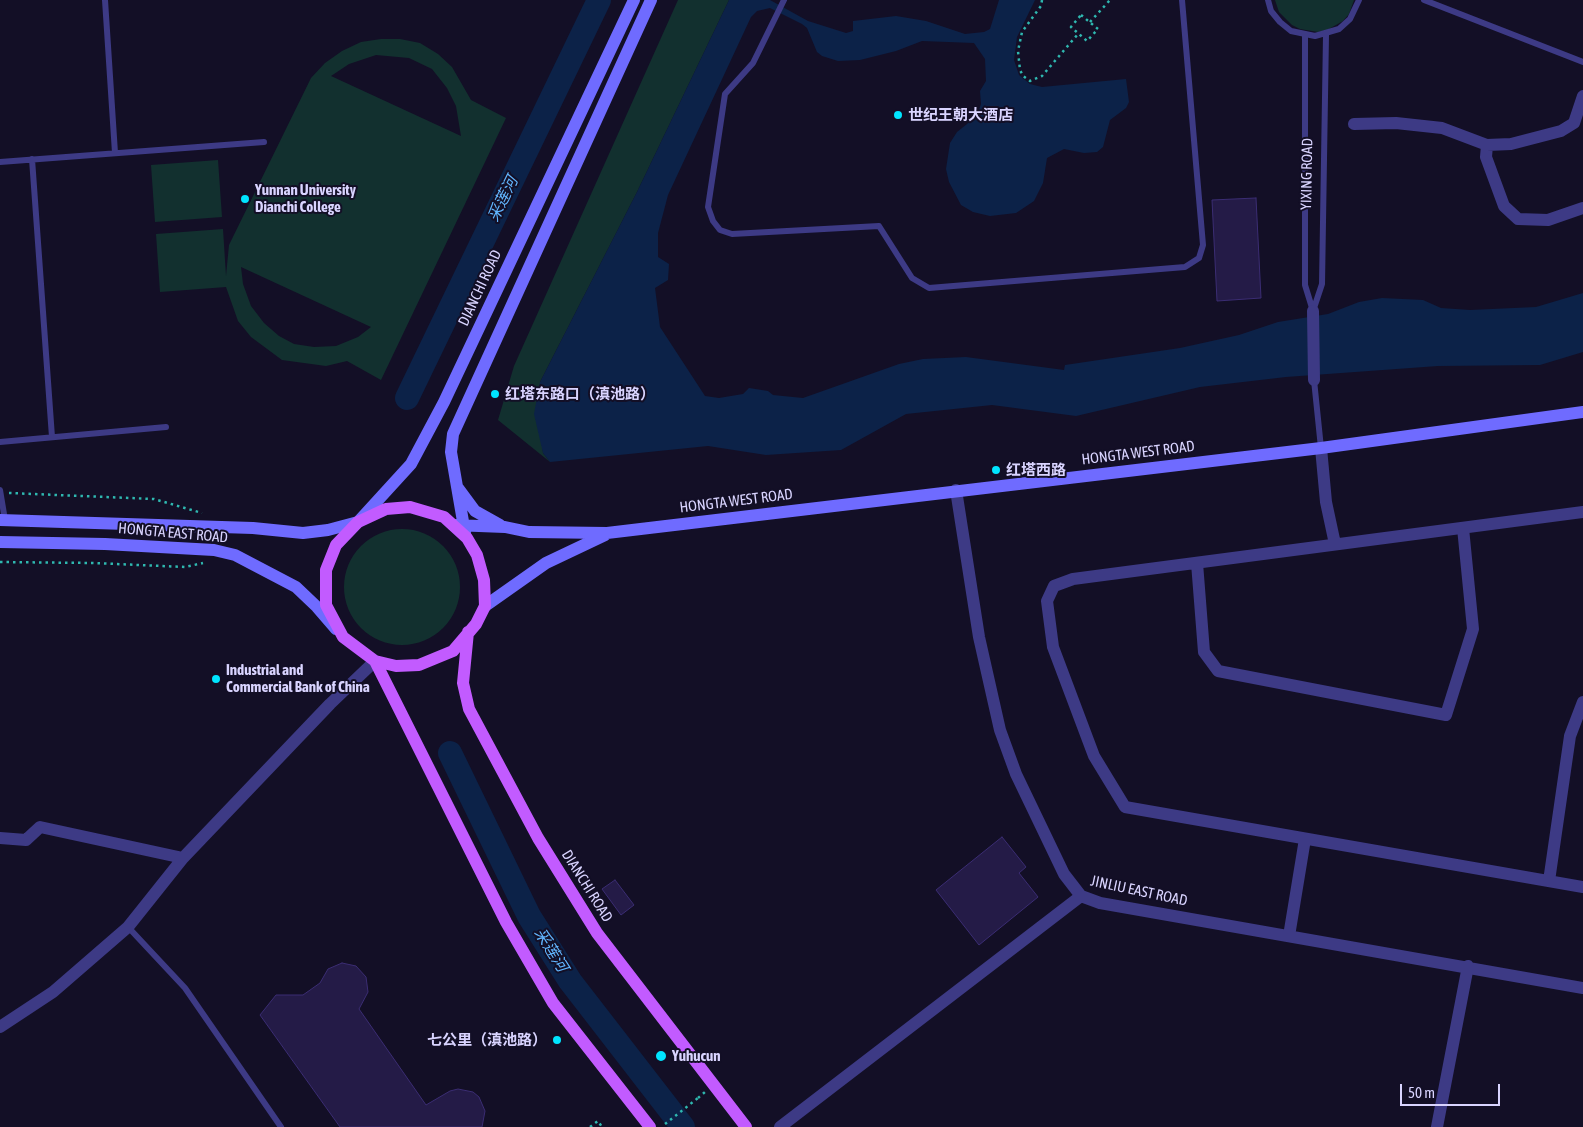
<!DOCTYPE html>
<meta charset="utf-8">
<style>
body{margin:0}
#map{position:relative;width:1583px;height:1127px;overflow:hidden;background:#130f26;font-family:"Asap Condensed",sans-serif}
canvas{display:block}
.scale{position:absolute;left:1400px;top:1084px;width:100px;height:22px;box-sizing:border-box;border:2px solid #d9d4ff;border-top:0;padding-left:6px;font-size:15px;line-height:18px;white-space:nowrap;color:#d9d4ff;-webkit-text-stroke:4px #130f26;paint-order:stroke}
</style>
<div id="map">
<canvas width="1583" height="1127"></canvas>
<div class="scale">50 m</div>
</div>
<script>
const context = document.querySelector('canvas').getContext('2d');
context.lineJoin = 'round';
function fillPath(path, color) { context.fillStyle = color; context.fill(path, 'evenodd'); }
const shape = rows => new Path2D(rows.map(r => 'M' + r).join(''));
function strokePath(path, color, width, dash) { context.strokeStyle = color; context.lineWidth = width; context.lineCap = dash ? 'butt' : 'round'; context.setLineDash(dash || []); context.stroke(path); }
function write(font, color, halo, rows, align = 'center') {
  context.font = font + ' "Asap Condensed","Noto Sans SC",sans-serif'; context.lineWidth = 4; context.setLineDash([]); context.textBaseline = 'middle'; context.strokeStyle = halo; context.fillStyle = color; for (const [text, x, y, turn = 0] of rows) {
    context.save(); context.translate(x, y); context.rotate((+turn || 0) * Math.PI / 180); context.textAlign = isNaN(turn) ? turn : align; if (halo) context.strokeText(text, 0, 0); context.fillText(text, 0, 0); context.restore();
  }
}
fillPath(shape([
 [678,0,729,0,637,192,540,382,543,453,550,462,498,420,514,366],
 [1275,0,1354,0,1349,14,1343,21,1327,30,1318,32,1300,29,1292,25,1279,12],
 [381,39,400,39,420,43,438,54,452,67,471,100,506,118,381,380,347,361,326,366,282,360,251,337,238,321,226,287,160,292,156,234,223,229,226,276,229,245,311,78,325,63,342,51,361,42],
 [376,55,409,58,432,69,447,88,456,106,461,136,331,76,349,64],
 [241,267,371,327,358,337,336,346,314,347,294,344,279,336,264,323,251,306,243,284],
 [218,160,222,217,155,222,151,165],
 '344 587a58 58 0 1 1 116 0a58 58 0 1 1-116 0Z'
]), '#12302f');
fillPath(shape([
 [729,0,770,0,808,21,846,33,853,31,853,21,896,16,926,21,965,34,984,32,990,29,999,0,1035,0,1017,37,1014,60,1019,75,1030,84,1042,87,1126,79,1129,102,1126,108,1110,120,1103,147,1097,152,1084,153,1064,149,1047,158,1043,183,1034,201,1016,213,990,216,973,212,961,205,949,182,946,169,950,143,957,132,977,116,981,104,980,91,986,81,985,59,974,43,922,41,896,51,860,60,838,61,822,56,817,52,807,28,802,24,770,8,757,11,751,17,668,195,658,233,658,257,669,264,668,280,655,288,660,327,705,396,719,398,743,394,749,388,768,391,773,395,803,398,899,364,923,359,966,357,1064,370,1065,365,1180,348,1239,335,1278,322,1328,314,1359,302,1382,298,1423,300,1441,308,1470,310,1536,307,1583,293,1583,352,1540,365,1438,366,1286,377,1200,387,1076,416,992,405,906,414,841,450,766,455,708,446,550,462,543,453,534,414,540,382,637,192]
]), '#0c2248');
strokePath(shape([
 [407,398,599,0],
 [450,753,529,916,570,981,683,1127]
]), '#0c2248', 24);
const building = shape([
 [1256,198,1261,298,1217,301,1212,200,1256,198],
 [1002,837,1026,867,1019,873,1038,897,979,945,936,890,1002,837],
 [615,880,634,905,621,915,602,889,615,880],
 [342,963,356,966,366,977,368,992,359,1009,426,1105,450,1091,458,1089,473,1092,479,1097,485,1111,482,1127,340,1127,260,1015,276,995,303,995,320,983,328,969,342,963]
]);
fillPath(building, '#241b47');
strokePath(building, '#3b2d73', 1);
strokePath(shape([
 [1042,0,1041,6,1022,32,1018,51,1020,70,1023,76,1030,81,1042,76,1078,34],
 [1081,15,1098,29,1087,41,1071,27,1081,15],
 [1090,22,1110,0],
 [9,493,154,499,202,513],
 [0,562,93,563,185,567,203,563],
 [698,1098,705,1092],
 [590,1127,598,1121,602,1127]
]), '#2fb8b0', 2.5, [2.5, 4]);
strokePath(shape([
 [105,0,115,153],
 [784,0,753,63,725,94,708,207,713,221,720,230,732,234,879,226,912,278,929,288,1185,267,1199,258,1203,245,1182,0],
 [1268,0,1271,11,1280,22,1291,31,1315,36,1339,29,1350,19,1359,0],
 [1424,0,1583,62],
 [1305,36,1305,285,1313,311,1322,284,1326,35],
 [32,159,52,437],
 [0,162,264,142],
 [1314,380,1321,448],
 [0,442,166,427],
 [0,490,5,520],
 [128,927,185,988,281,1127]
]), '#3d3a85', 6);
strokePath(shape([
 [1354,124,1396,123,1442,128,1487,145,1511,144,1561,131,1574,123,1583,96],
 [1487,145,1486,157,1504,206,1518,219,1548,220,1583,208],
 [1313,311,1314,380],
 [1321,448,1326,502,1335,544],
 [956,490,979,637,1000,730,1016,774,1064,874,1081,896,1100,903,1583,988],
 [1583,512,1073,579,1054,586,1047,601,1053,647,1094,756,1125,807,1583,887],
 [1197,563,1204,652,1218,671,1446,715,1473,629,1463,528],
 [0,838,26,840,40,827,183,858],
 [1549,881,1570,736,1583,702],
 [1289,936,1305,839],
 [0,1027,53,992,128,927,183,858,330,704,375,661],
 [780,1127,1081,896],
 [1437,1127,1468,966]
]), '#3d3a85', 12);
strokePath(shape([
 [458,488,475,511,500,525],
 [0,520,253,528,303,533,328,530,358,522,411,464,444,402,634,0],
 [453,525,505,527,529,532,607,533,1321,448,1583,412],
 [465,533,451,452,453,434,651,0],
 [0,542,105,544,214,550,235,555,296,587,317,607,336,629],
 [485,606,546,563,605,535]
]), '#6f6bff', 12);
strokePath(shape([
 [410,507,444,517,467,538,477,555,484,580,485,606,476,624,453,651,419,665,396,666,375,661,343,637,326,605,326,570,336,545,358,522,386,509,410,507],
 [468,632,463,683,469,709,538,838,597,933,746,1127],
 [375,661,506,922,553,1003,650,1127]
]), '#c25bff', 12);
strokePath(shape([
 [665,1124,698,1098]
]), '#2fb8b0', 2.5, [2.5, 4]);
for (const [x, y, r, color] of [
 [898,115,5,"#00e5ff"],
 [245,199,5,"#00e5ff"],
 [495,394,5,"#00e5ff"],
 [996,470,5,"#00e5ff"],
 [216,679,5,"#00e5ff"],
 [557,1040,5,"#00e5ff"],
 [661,1056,6,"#00e5ff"]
]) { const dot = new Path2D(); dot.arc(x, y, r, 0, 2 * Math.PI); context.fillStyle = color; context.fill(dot); strokePath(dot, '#130f26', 2); }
write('bold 15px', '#d9d4ff', '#130f26', [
 ["世纪王朝大酒店",908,115],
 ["Yunnan University",255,190],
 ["Dianchi College",255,207],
 ["红塔东路口（滇池路）",505,394],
 ["红塔西路",1006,470],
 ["Industrial and",226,670],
 ["Commercial Bank of China",226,687],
 ["七公里（滇池路）",547,1040,"right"],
 ["Yuhucun",672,1056]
], 'left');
write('15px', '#d9d4ff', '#130f26', [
 ["YIXING ROAD",1307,174,-89],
 ["DIANCHI ROAD",480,288,-65],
 ["HONGTA WEST ROAD",1138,453,-7],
 ["HONGTA WEST ROAD",736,501,-7],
 ["HONGTA EAST ROAD",173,533,5],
 ["DIANCHI ROAD",587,886,58],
 ["JINLIU EAST ROAD",1139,891,12]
]);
write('italic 16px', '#62b6ff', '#130f26', [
 ["采莲河",503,199,-64],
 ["采莲河",551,950,58]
]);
</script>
